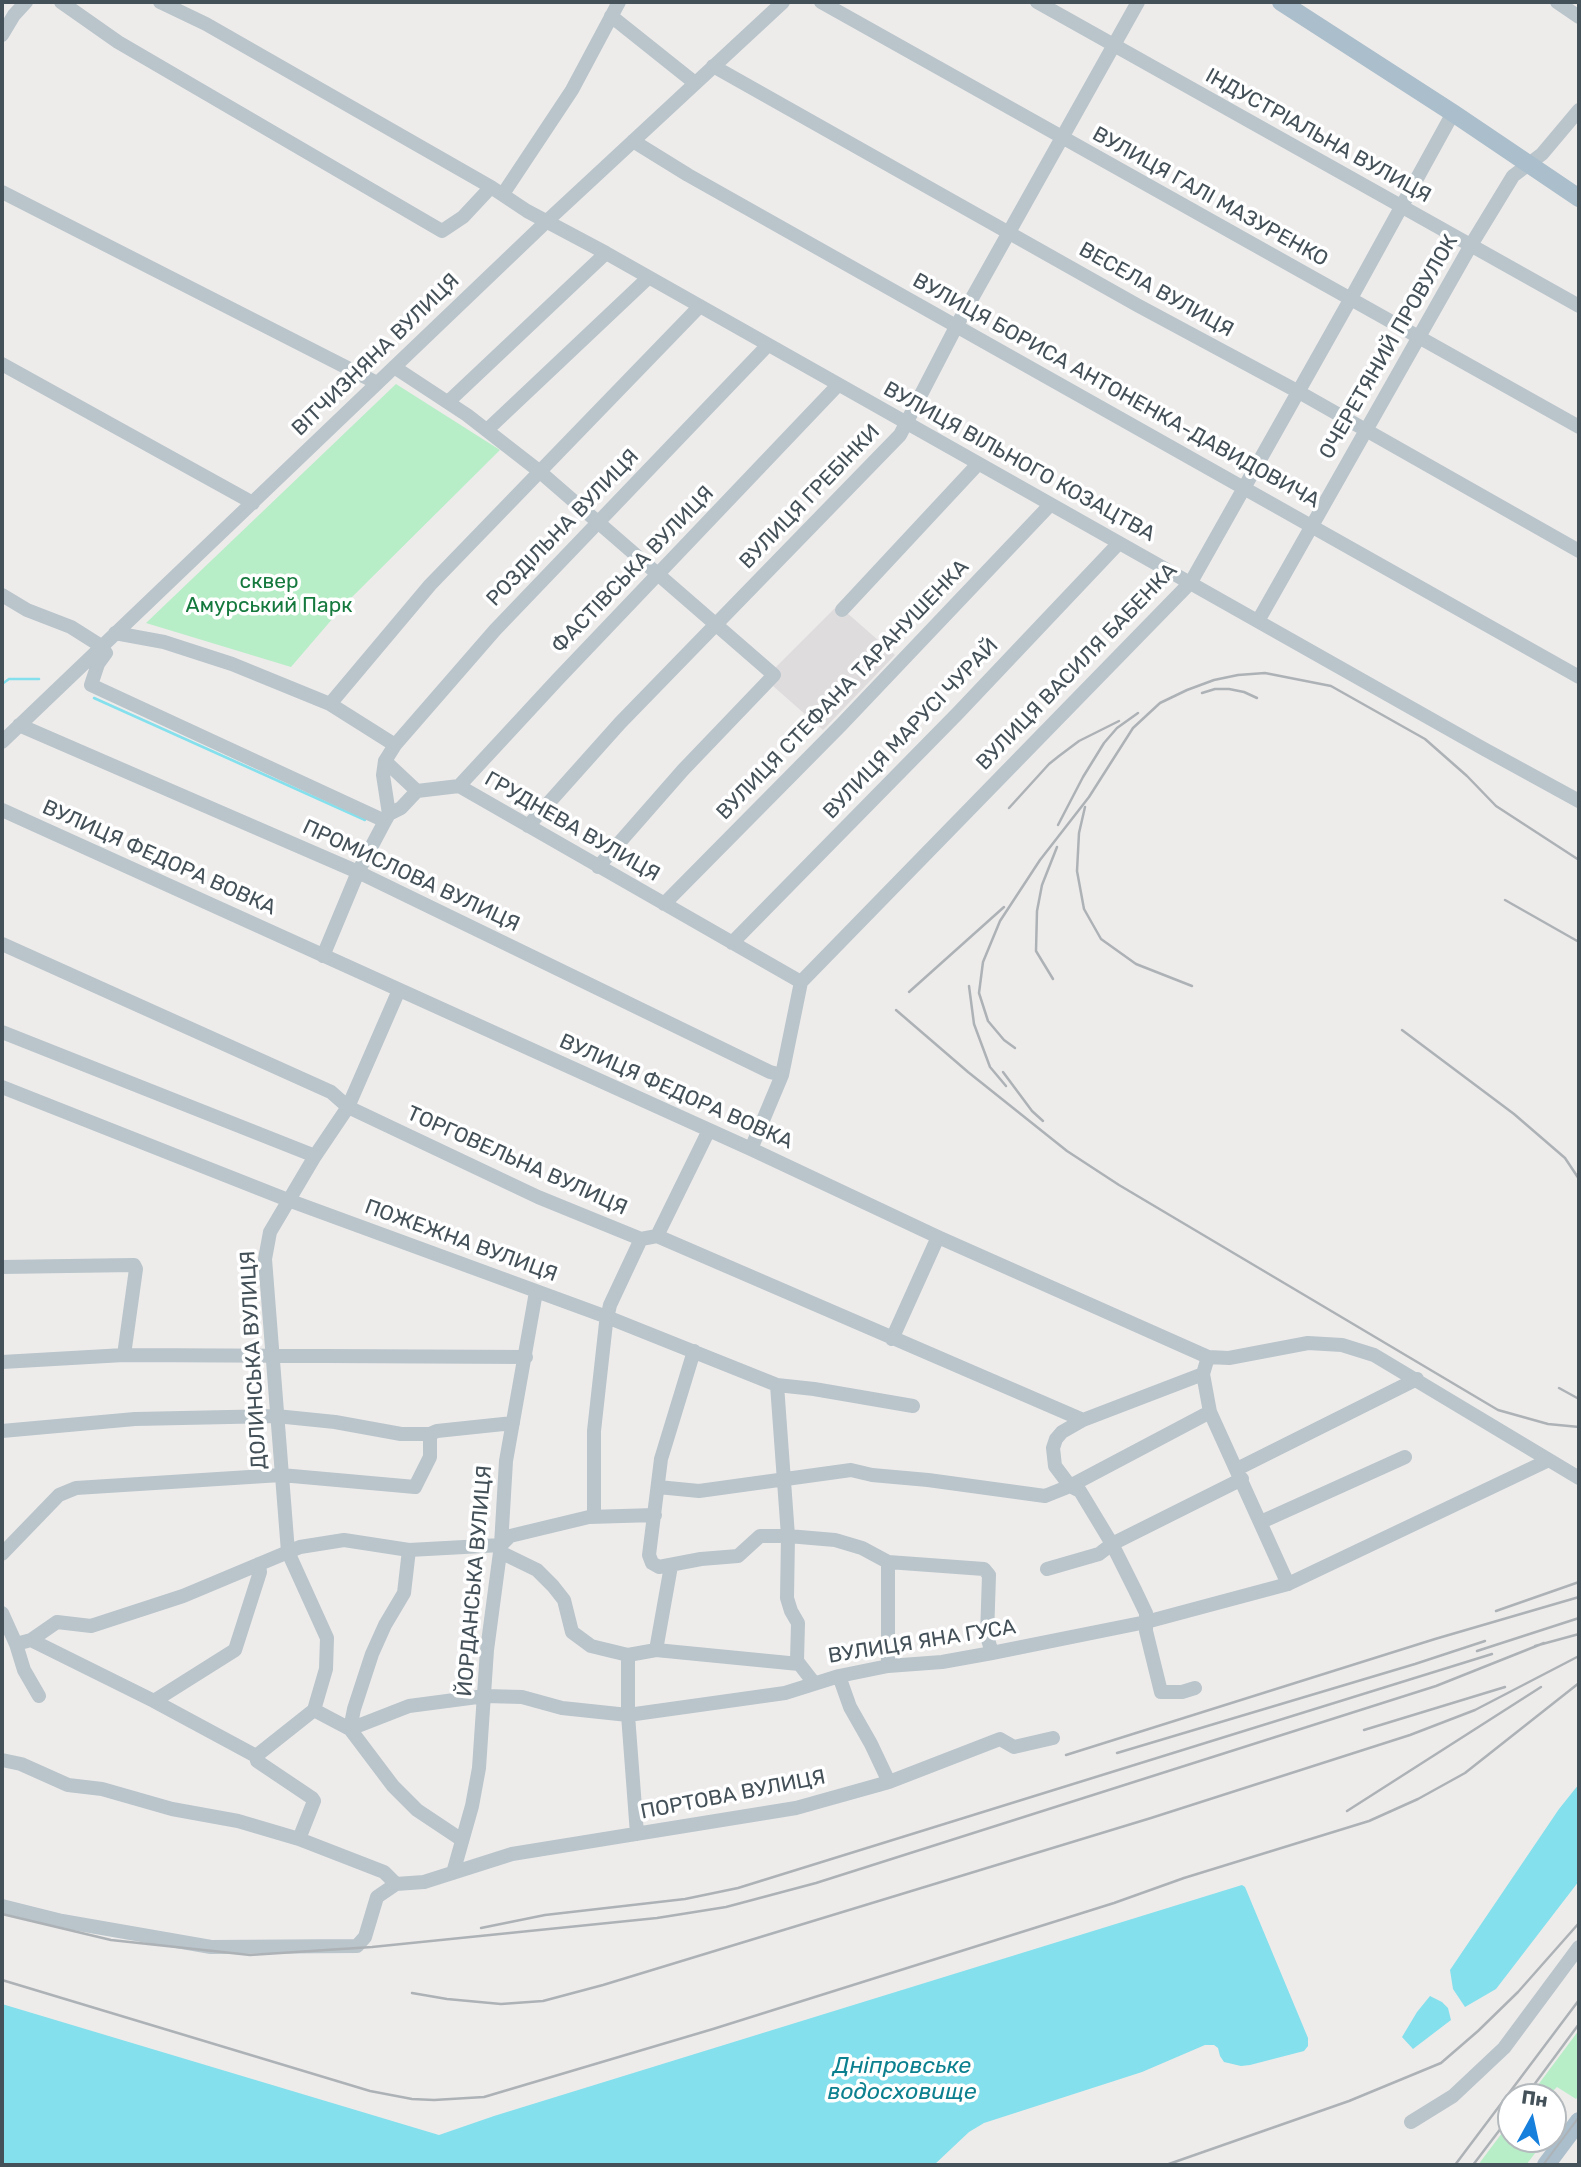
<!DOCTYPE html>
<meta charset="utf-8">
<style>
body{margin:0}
#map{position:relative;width:1581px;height:2167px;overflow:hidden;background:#eeebeb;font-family:Rubik,sans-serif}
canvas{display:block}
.frame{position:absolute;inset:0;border:4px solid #445159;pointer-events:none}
.north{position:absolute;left:1497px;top:2083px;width:70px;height:70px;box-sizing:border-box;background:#fff;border:2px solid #b4b9bd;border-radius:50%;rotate:8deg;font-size:19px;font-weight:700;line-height:28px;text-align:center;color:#445159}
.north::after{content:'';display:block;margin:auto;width:24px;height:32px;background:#1780dd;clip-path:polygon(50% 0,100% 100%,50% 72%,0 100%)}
</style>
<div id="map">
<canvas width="1581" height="2167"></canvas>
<div class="frame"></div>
<div class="north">Пн</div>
</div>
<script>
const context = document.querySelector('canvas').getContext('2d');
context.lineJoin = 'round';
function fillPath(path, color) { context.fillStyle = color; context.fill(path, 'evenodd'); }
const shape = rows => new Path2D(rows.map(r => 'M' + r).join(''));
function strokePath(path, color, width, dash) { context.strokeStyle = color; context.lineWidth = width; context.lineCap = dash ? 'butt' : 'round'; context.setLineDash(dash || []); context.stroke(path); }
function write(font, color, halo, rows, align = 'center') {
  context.font = font + ' Rubik,sans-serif'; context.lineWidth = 7; context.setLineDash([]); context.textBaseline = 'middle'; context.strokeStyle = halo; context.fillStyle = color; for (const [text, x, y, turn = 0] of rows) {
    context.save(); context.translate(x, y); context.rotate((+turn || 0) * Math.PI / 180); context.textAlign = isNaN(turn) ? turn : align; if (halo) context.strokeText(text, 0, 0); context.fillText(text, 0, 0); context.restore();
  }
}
fillPath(shape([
 [838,605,895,655,823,730,773,686,781,675,775,668]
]), '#dfdcde');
fillPath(shape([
 [396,384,500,450,346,603,291,667,146,623],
 [1579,2030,1579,2095,1576,2099,1557,2087,1551,2093,1563,2105,1566,2113,1553,2130,1553,2097,1529,2097],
 [1511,2121,1511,2139,1546,2139,1526,2165,1478,2165]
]), '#b7eec7');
fillPath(shape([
 [1579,1784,1579,1881,1496,1989,1465,2007,1453,1989,1450,1970,1559,1809],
 [1242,1885,1245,1887,1308,2038,1308,2046,1304,2051,1250,2065,1241,2066,1224,2062,1220,2056,1218,2048,1214,2045,1205,2045,1142,2072,984,2123,969,2132,934,2165,2,2165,2,2004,439,2135,494,2116],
 [1430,1996,1442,2002,1448,2008,1451,2020,1413,2049,1402,2037,1417,2012]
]), '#84e0ec');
strokePath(shape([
 [2,684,9,679,39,679],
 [94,698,365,820]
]), '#84e0ec', 2.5);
strokePath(shape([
 [61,2,118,42,442,231,463,217,491,187],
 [160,2,206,24,491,187,527,211,606,253,1484,749,1579,801],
 [821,2,1579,427],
 [1037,2,1579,306],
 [1557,2,1579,17],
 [611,16,695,83],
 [2,35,14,15,26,2],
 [713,66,1137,305,1297,391,1579,551],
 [633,141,688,175,1579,677],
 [2,192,377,383],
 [503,194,572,90,619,2],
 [2,364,253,503],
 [394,367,467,415,539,471,774,675,683,770,598,867],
 [448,402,606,253],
 [487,430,648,278],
 [2,595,27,610,71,627,101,646,106,653,98,664,91,685,385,821],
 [842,610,978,464],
 [1258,621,1471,245,1513,176,1542,154,1579,110],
 [115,633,164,642,232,664,330,704,395,745,385,761,417,791,459,786,801,982],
 [330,704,430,585,700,306],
 [19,725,358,872,770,1072,782,1075],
 [2,742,547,221,783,2],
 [395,745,495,630,768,345],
 [385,761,383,775,389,814],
 [459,786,558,679,838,385],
 [2,810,751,1149,938,1237,1208,1357,1229,1358,1308,1343,1342,1345,1374,1355,1579,1478],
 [528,826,620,723,900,435,957,325,1138,2],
 [664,904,841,725,1050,505],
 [732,943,958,713,1119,543],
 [2,944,331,1092,348,1107,538,1197,641,1239,657,1236,1083,1420,1203,1374,1208,1357],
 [323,956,358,872,385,821,389,814,401,808,417,791],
 [2,1032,315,1156],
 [2,1087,288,1200,607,1317,777,1385,814,1389,913,1406],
 [751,1149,782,1075,801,982,1191,582,1350,300,1453,113],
 [657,1236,709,1130],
 [2,1267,134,1265,136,1269,124,1355],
 [892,1339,938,1237],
 [694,1351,661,1459,649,1555,652,1563,659,1567,701,1559,738,1556,760,1536,788,1536,835,1540,862,1548,888,1562,984,1569,989,1575,987,1636,992,1653],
 [2,1362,124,1355,526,1357],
 [1203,1374,1210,1412,1288,1584],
 [777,1385,788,1536,787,1598,791,1611,798,1623,797,1661,814,1683],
 [1083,1420,1062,1432,1056,1439,1053,1448,1055,1466,1070,1486,1080,1491,1112,1544,1135,1590,1146,1613,1146,1631,1161,1692,1182,1692,1195,1688],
 [2,1431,135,1419,276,1416,335,1422,401,1434,430,1434,437,1431,513,1423],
 [1237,1469,1417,1379],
 [658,1487,699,1491,851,1470,872,1475,928,1480,1045,1496,1070,1486,1210,1412],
 [594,1517,594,1431,606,1323,610,1305,641,1239],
 [1261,1522,1405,1457],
 [409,1550,404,1593,385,1625,372,1654,354,1709,350,1729,393,1786,417,1810,462,1840],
 [500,1552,537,1570,553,1586,564,1600,572,1632,591,1646,628,1655,656,1650,799,1664],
 [2,1554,59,1495,76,1488,281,1475,415,1487,430,1457,430,1434],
 [888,1562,888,1666],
 [1047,1569,1099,1554,1112,1544,1242,1479],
 [2,1613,16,1644,24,1670,39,1696],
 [31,1640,154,1701,256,1756,314,1710,350,1729,409,1706,485,1696,522,1697,562,1708,628,1715,785,1693,839,1676,888,1666,942,1662,992,1653,1146,1622,1288,1584,1549,1460],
 [16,1644,31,1640,57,1622,91,1626,183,1596,300,1547,344,1540,409,1550,501,1545,510,1536,589,1517,655,1515],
 [656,1650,671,1566],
 [628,1655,628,1715,637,1834],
 [839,1676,850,1707,871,1744,889,1782],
 [154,1701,235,1650,260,1572,259,1564],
 [314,1710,326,1669,327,1638,288,1552,265,1259,270,1232,315,1156,348,1107,399,990],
 [256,1756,257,1761,312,1798,314,1801,299,1839],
 [2,1760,21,1764,68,1785,102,1789,172,1809,238,1821,299,1839,384,1872,396,1884,424,1882,512,1854,796,1808,889,1782,1000,1739,1014,1747,1053,1738],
 [453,1873,472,1806,479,1768,487,1650,501,1545,506,1461,536,1292],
 [2,1906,62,1921,211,1947,357,1946,365,1937,377,1897,396,1884],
 [1411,2122,1453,2096,1504,2048,1579,1947]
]), '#b9c5cb', 14);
strokePath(shape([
 [1281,2,1453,113,1579,198],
 [1546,2165,1579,2121]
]), '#aabecb', 18);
strokePath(shape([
 [1543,2165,1579,2117]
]), '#adb2b6', 2);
strokePath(shape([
 [1202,693,1215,689,1229,689,1244,692,1257,698],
 [1085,807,1079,833,1077,871,1084,909,1101,939,1136,964,1192,986],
 [1009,808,1049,764,1059,756,1079,741,1119,721],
 [1058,825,1083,777,1104,743,1117,728,1138,713],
 [1505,900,1579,942],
 [1053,979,1036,951,1037,911,1042,885,1057,847],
 [969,986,974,1024,990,1067,1006,1086],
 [909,992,1004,907],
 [896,1010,968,1072,1067,1151,1119,1185,1498,1410,1548,1424,1579,1427],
 [1402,1030,1514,1114,1565,1158,1579,1179],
 [1015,1048,1004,1040,988,1021,979,993,983,962,1000,921,1040,860,1089,797,1133,728,1160,703,1187,690,1214,680,1238,675,1265,673,1331,686,1425,739,1467,776,1496,806,1579,860],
 [1003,1072,1032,1111,1043,1121],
 [1559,1388,1579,1399],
 [1496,1611,1579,1582],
 [1535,1646,1579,1634],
 [1477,1651,1579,1618],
 [1364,1730,1505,1687],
 [1117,1753,1415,1664,1485,1641],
 [1066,1755,1435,1639,1579,1597],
 [1347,1811,1541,1687],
 [2,1914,111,1940,250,1955,372,1947,657,1918,726,1907,816,1883,1436,1686,1544,1643],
 [481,1928,545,1915,685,1899,738,1888,1492,1654],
 [2,1980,370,2091,412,2099,434,2100,484,2097,713,2029,1114,1903,1184,1878,1369,1821,1418,1799,1465,1773,1579,1683],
 [412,1993,447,1999,501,2004,543,2001,603,1985,1151,1818,1410,1735,1475,1710,1579,1656],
 [1525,2097,1579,2024],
 [1166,2165,1349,2101,1441,2063,1478,2031,1518,1992,1579,1923],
 [1455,2165,1579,2000],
 [1473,2165,1511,2115]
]), '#adb2b6', 2.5);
write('21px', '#445159', '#fff', [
 ["ІНДУСТРІАЛЬНА ВУЛИЦЯ",1318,136,29],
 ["ВУЛИЦЯ ГАЛІ МАЗУРЕНКО",1210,197,29],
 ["ВЕСЕЛА ВУЛИЦЯ",1156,290,29],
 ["ОЧЕРЕТЯНИЙ ПРОВУЛОК",1389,347,-60],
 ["ВІТЧИЗНЯНА ВУЛИЦЯ",376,355,-44],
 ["ВУЛИЦЯ БОРИСА АНТОНЕНКА-ДАВИДОВИЧА",1116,391,29],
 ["ВУЛИЦЯ ВІЛЬНОГО КОЗАЦТВА",1019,462,29],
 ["ВУЛИЦЯ ГРЕБІНКИ",810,497,-46],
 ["РОЗДІЛЬНА ВУЛИЦЯ",563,528,-46],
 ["ФАСТІВСЬКА ВУЛИЦЯ",633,570,-46],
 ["ВУЛИЦЯ ВАСИЛЯ БАБЕНКА",1077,667,-46],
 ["ВУЛИЦЯ СТЕФАНА ТАРАНУШЕНКА",843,690,-46],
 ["ВУЛИЦЯ МАРУСІ ЧУРАЙ",911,729,-46],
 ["ГРУДНЕВА ВУЛИЦЯ",572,827,30],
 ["ВУЛИЦЯ ФЕДОРА ВОВКА",159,858,24],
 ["ПРОМИСЛОВА ВУЛИЦЯ",411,876,25],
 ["ВУЛИЦЯ ФЕДОРА ВОВКА",676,1092,24],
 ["ТОРГОВЕЛЬНА ВУЛИЦЯ",517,1161,24],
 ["ПОЖЕЖНА ВУЛИЦЯ",461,1241,20],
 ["ДОЛИНСЬКА ВУЛИЦЯ",254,1360,-93],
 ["ЙОРДАНСЬКА ВУЛИЦЯ",475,1581,-85],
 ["ВУЛИЦЯ ЯНА ГУСА",922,1642,-9],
 ["ПОРТОВА ВУЛИЦЯ",733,1795,-11]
]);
write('21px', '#15793e', '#fff', [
 ["сквер",269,582],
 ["Амурський Парк",269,606]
]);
write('italic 23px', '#0c808f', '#fff', [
 ["Дніпровське",902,2066],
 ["водосховище",902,2092]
]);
</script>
